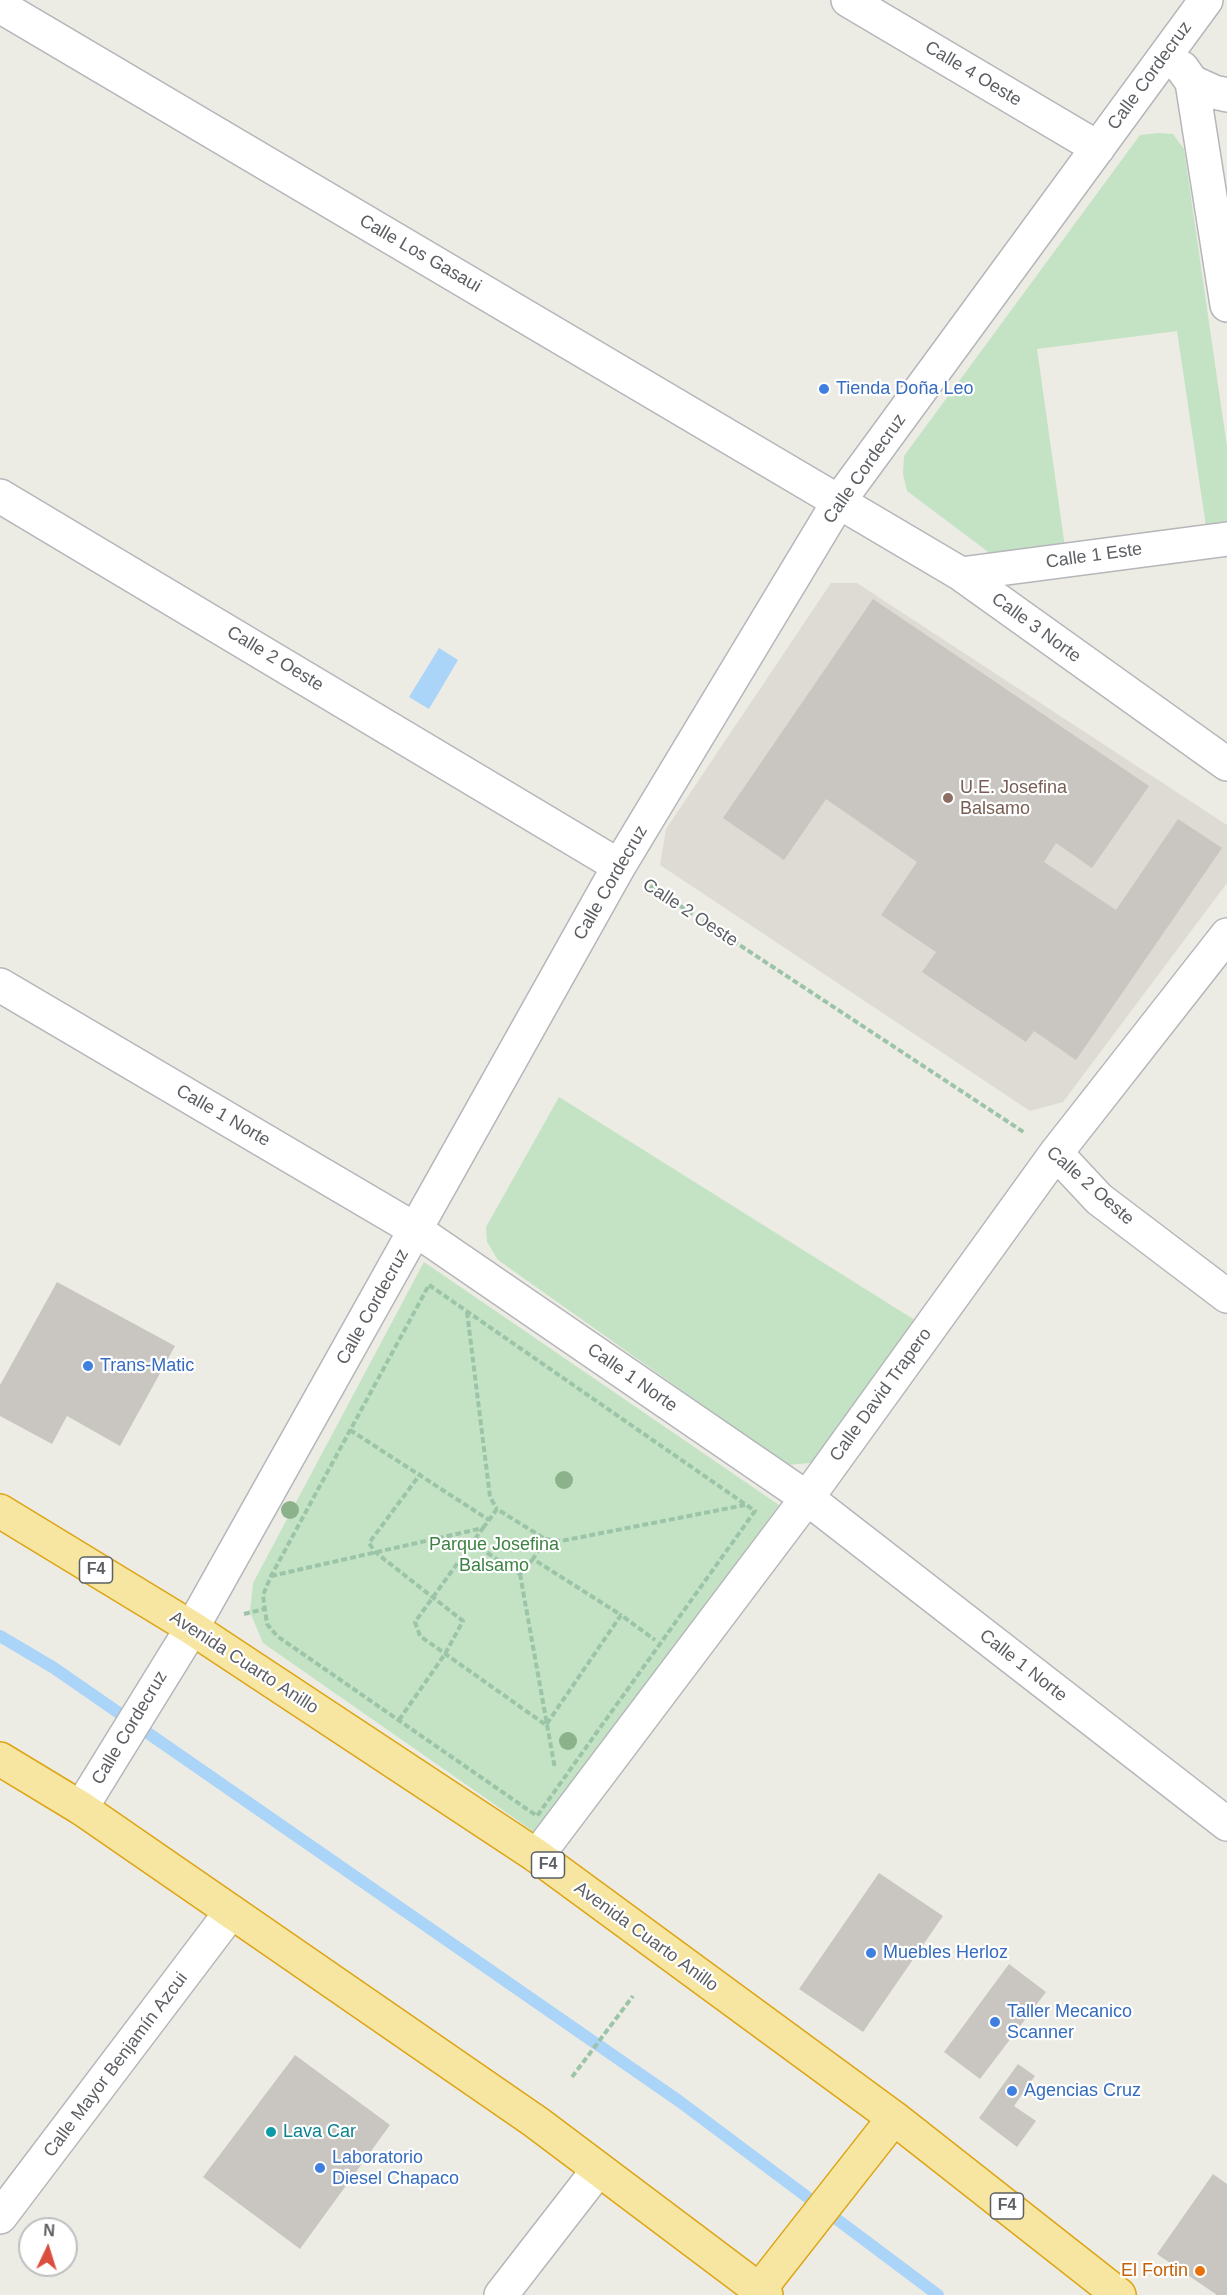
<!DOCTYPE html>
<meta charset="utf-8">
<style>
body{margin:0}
#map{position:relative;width:1227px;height:2295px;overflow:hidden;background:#edece4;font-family:Arial,sans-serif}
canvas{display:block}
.north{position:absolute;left:18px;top:2217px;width:60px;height:60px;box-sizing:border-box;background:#fff;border:2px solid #bebfc1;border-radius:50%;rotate:4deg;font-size:16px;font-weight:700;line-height:24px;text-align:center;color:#5c5f63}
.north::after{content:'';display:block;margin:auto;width:21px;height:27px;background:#da4e3d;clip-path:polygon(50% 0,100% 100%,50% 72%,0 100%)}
</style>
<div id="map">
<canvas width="1227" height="2295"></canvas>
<div class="north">N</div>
</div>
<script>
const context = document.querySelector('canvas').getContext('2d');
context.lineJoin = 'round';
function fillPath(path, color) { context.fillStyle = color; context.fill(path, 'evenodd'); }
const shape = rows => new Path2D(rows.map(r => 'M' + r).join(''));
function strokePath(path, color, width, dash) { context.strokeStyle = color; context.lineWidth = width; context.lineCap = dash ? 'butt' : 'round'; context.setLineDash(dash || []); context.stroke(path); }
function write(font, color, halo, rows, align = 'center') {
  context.font = font + ' Arial,sans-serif'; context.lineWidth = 4.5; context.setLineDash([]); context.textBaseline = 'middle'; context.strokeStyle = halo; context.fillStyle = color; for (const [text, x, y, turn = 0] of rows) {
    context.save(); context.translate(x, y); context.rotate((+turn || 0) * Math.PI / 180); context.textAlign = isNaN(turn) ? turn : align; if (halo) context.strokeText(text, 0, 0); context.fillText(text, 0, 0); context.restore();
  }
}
fillPath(shape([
 [831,583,857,583,1227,825,1227,883,1063,1102,1030,1111,660,865,666,829]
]), '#dddbd3');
fillPath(shape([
 [1158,133,1173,134,1184,149,1227,447,1227,529,1207,533,1177,331,1037,349,1065,547,991,554,907,491,903,474,904,456,1140,135],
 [559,1097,918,1322,823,1458,810,1463,787,1465,498,1260,487,1242,486,1227],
 [424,1262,779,1505,537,1834,263,1643,250,1612,253,1583]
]), '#c3e3c4');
fillPath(shape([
 [439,648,458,660,429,709,409,697]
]), '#aad4f8');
strokePath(shape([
 [0,1636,54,1668,679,2101,938,2295]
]), '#aad4f8', 12);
fillPath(shape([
 [873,599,1149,786,1092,868,1056,843,1044,862,1116,910,1178,819,1222,848,1076,1060,1034,1031,1026,1042,922,972,936,952,881,915,917,862,826,799,784,860,723,818],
 [57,1282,175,1346,120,1446,67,1416,52,1444,0,1416,0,1385],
 [879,1873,943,1916,863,2032,799,1989],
 [1009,1964,1046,1992,980,2079,944,2052],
 [295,2055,390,2125,300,2249,203,2177],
 [1018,2064,1035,2076,1014,2106,1036,2121,1017,2147,979,2118],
 [1213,2174,1227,2184,1227,2295,1217,2295,1157,2254]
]), '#c9c6c1');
const minor = shape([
 [848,0,1098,148],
 [0,6,961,574,1227,764],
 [1182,68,1192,82,1214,92,1227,95],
 [1192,82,1227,305],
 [0,496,619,866],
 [961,574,1227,539],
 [0,985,416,1230,807,1498,1227,1824],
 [1056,1153,1099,1199,1227,1296],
 [81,1808,192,1628,619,866,839,501,1206,0],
 [537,1856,807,1498,1056,1153,1227,935],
 [0,2217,231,1912],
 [501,2295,598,2170]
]);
const trunk = shape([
 [0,1511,192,1628,537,1856,894,2118,1119,2295],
 [0,1759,81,1808,536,2122,766,2295],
 [759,2290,894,2118]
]);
strokePath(minor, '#b5b6ba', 36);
strokePath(trunk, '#dea414', 36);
strokePath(shape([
 [650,886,1025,1133],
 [429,1285,755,1511,537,1816,277,1636,267,1624,263,1595,271,1576,429,1285],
 [467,1312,490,1497,497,1509],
 [350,1430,489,1520],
 [483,1528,497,1509,545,1539,533,1559,621,1615],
 [545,1539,561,1541,745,1505],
 [472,1543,520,1574,533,1559],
 [520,1574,555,1769],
 [271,1576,483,1528,415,1622,420,1636,546,1725,621,1615,655,1640],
 [244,1614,264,1609],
 [399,1720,445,1654,463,1621,375,1552,369,1543,421,1473],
 [572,2077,633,1996]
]), '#9cc4a9', 4, [6, 3]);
strokePath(minor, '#fff', 33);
strokePath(trunk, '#f6e6a2', 33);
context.fillStyle = '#8cb28b';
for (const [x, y] of [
 [564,1480],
 [290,1510],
 [568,1741]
]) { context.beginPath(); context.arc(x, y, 9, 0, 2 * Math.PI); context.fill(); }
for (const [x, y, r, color] of [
 [824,389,6,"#3f7fe0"],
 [948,798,6,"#8d6e63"],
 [88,1366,6,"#3f7fe0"],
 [871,1953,6,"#3f7fe0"],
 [995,2022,6,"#3f7fe0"],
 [1012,2091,6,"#3f7fe0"],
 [271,2132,6,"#0f9aa8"],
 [320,2168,6,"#3f7fe0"],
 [1200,2271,6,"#e8710a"]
]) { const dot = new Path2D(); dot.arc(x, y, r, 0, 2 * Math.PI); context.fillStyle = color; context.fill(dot); strokePath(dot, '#fff', 2); }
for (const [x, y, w] of [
 [96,1570,33],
 [548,1865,33],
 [1007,2206,33]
]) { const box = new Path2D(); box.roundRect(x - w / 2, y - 13, w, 26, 4.5); context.fillStyle = '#fff'; context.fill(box); strokePath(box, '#5c5f63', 1.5); }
write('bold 16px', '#5c5f63', null, [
 ["F4",96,1570],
 ["F4",548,1865],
 ["F4",1007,2206]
]);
write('18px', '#5c5f63', '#fff', [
 ["Calle 4 Oeste",973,74,31],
 ["Calle Cordecruz",1150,76,-54],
 ["Calle Los Gasaui",420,254,30],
 ["Calle Cordecruz",865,469,-55],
 ["Calle 1 Este",1094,556,-8],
 ["Calle 3 Norte",1036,628,36],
 ["Calle 2 Oeste",275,659,31],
 ["Calle Cordecruz",611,883,-60],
 ["Calle 2 Oeste",690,913,33],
 ["Calle 1 Norte",223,1116,30],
 ["Calle 2 Oeste",1090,1186,41],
 ["Calle Cordecruz",373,1307,-61],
 ["Calle 1 Norte",632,1378,35],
 ["Calle David Trapero",881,1395,-54],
 ["Avenida Cuarto Anillo",244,1663,33],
 ["Calle 1 Norte",1023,1666,38],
 ["Calle Cordecruz",130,1728,-59],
 ["Avenida Cuarto Anillo",646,1937,36],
 ["Calle Mayor Benjamín Azcui",116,2065,-53]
]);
write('18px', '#366cbe', '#fff', [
 ["Tienda Doña Leo",836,389],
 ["Trans-Matic",100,1366],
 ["Muebles Herloz",883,1953],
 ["Taller Mecanico",1007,2012],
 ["Scanner",1007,2033],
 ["Agencias Cruz",1024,2091],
 ["Laboratorio",332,2158],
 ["Diesel Chapaco",332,2179]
], 'left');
write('18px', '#785e54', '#fff', [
 ["U.E. Josefina",960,788],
 ["Balsamo",960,809]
], 'left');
write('18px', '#3d8242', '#fff', [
 ["Parque Josefina",494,1545],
 ["Balsamo",494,1566]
]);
write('18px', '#0d838f', '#fff', [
 ["Lava Car",283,2132]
], 'left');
write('18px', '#c56008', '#fff', [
 ["El Fortin",1188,2271]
], 'right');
</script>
